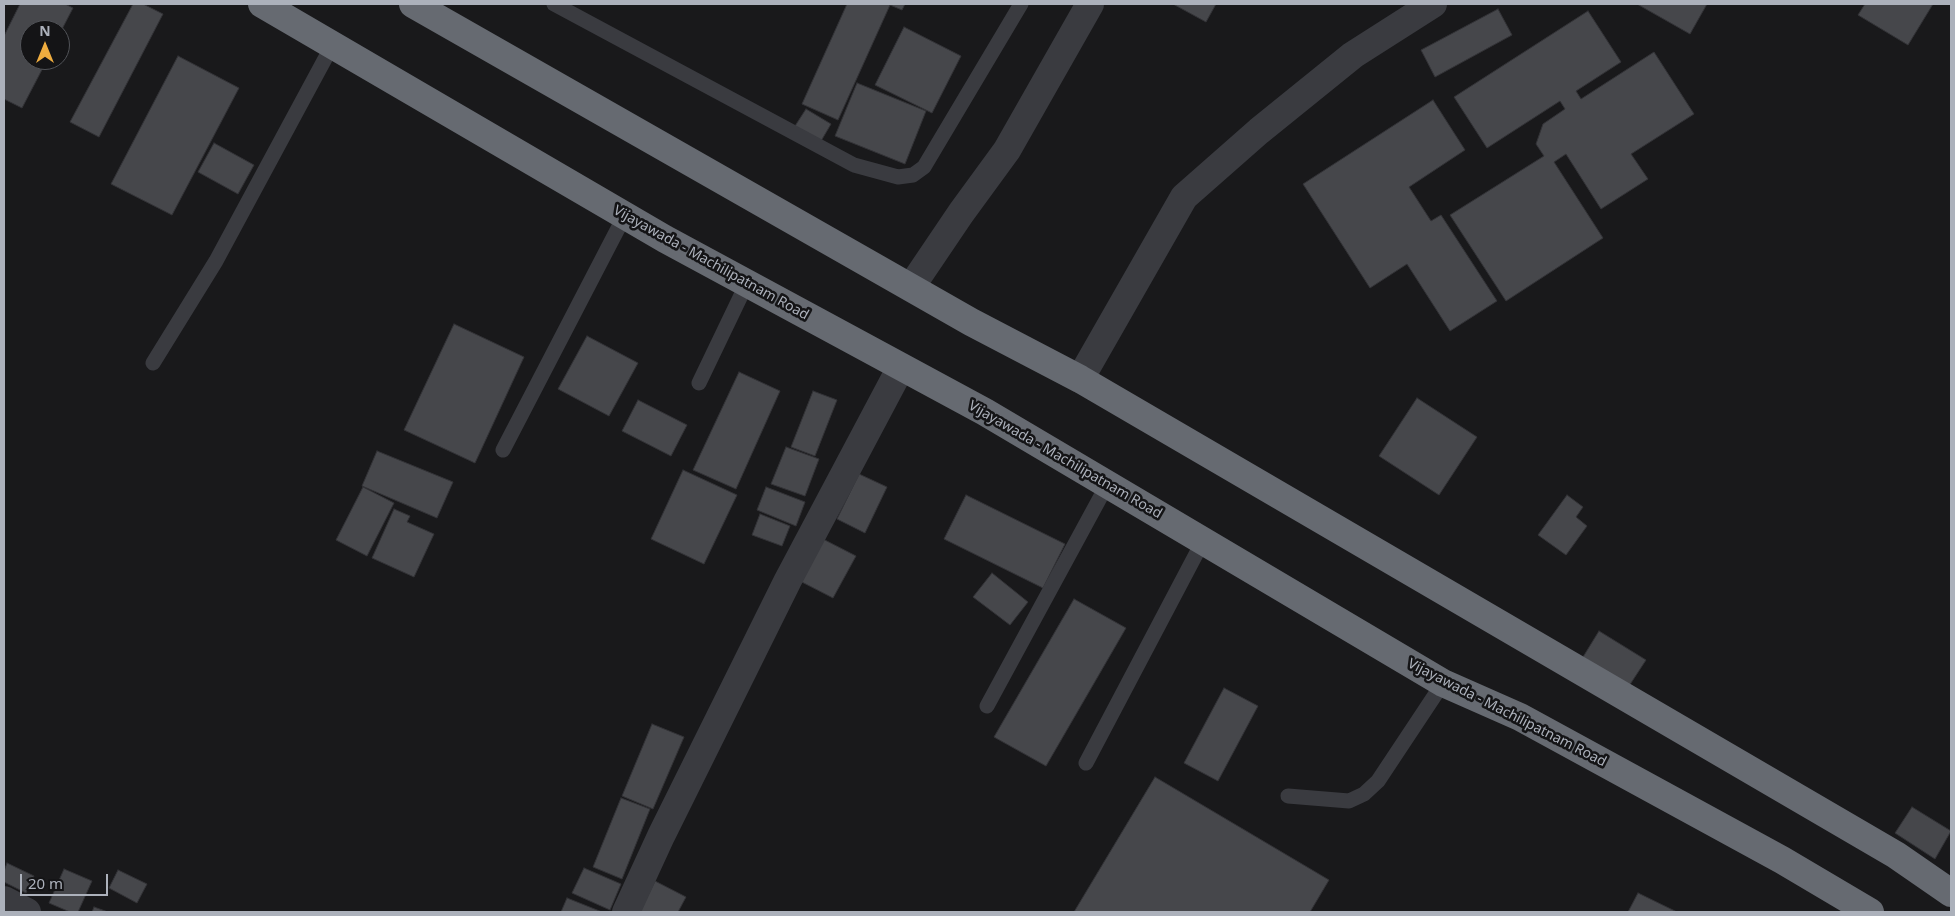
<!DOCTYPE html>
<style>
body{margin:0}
#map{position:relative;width:1955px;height:916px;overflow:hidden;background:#19191b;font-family:"Noto Sans",sans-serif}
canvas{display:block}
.frame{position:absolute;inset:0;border:5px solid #acb1bb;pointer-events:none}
.north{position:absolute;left:20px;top:20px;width:50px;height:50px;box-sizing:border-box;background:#141416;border:1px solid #515358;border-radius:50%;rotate:0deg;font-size:14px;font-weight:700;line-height:20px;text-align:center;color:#acb1bb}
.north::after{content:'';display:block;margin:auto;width:18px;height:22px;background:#eeac3f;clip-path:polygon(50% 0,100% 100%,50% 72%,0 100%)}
.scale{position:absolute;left:20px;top:874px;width:88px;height:22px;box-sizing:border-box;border:2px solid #acb1bb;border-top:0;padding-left:6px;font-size:15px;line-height:18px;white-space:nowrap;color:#acb1bb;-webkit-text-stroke:4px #141416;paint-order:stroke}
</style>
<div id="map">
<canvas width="1955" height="916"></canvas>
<div class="frame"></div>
<div class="north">N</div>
<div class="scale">20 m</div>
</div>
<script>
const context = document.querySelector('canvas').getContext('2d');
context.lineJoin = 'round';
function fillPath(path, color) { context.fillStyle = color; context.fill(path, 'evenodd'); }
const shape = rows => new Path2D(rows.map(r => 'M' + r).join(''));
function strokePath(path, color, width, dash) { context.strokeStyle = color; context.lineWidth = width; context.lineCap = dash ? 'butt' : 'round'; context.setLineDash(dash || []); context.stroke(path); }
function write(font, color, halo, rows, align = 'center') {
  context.font = font + ' "Noto Sans",sans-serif'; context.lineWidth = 5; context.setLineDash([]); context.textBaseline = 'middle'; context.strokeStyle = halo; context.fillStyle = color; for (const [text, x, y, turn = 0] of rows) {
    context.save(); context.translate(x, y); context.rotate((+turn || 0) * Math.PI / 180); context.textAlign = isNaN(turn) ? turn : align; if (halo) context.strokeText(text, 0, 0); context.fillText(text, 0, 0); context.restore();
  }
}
const building = shape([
 [20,4,65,4,73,8,60,33,60,30,30,30,30,60,47,60,22,108,4,99,4,36,20,4],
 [133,4,143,4,163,14,99,137,70,122,133,4],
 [847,4,905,4,902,10,890,5,838,120,802,104,847,4],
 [1173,4,1216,4,1206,22,1173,4],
 [1637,4,1707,4,1690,34,1637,4],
 [1865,4,1933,4,1908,45,1858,15,1865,4],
 [1498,9,1512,35,1435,77,1421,50,1498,9],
 [1588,11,1621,62,1576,91,1581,99,1654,52,1694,114,1631,154,1648,179,1601,209,1566,154,1554,162,1603,238,1506,301,1450,215,1544,156,1536,144,1543,124,1565,109,1560,101,1487,148,1454,97,1588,11],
 [904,27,961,56,932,113,875,85,904,27],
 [178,56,239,88,172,215,111,184,178,56],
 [857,83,926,111,905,164,835,136,857,83],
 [1433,100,1465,150,1409,187,1431,221,1441,215,1497,301,1450,331,1407,264,1370,288,1303,184,1433,100],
 [806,109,831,124,821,141,795,126,806,109],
 [214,143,254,165,238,194,198,172,214,143],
 [454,324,524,357,475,463,404,430,454,324],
 [587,336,638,363,609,416,558,389,587,336],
 [739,372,780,391,736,489,693,470,739,372],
 [813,391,837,400,815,456,791,447,813,391],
 [1417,398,1477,437,1439,495,1379,456,1417,398],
 [638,400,687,425,671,456,622,431,638,400],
 [786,447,819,459,805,496,771,484,786,447],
 [377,451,453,482,437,518,362,486,377,451],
 [683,470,737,495,704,564,651,539,683,470],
 [859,474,887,487,865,533,837,519,859,474],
 [363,487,394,503,367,556,336,540,363,487],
 [766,487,805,502,796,526,757,510,766,487],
 [966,495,1065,544,1043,588,944,539,966,495],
 [1567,495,1583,507,1576,517,1587,526,1566,555,1538,535,1567,495],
 [394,509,410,516,407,522,434,534,414,577,372,558,394,509],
 [760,514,790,526,782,546,752,535,760,514],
 [819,537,856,556,833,598,796,579,819,537],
 [992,573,1028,602,1010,625,973,597,992,573],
 [1074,599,1126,628,1046,766,994,737,1074,599],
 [1599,631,1646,660,1629,686,1583,657,1599,631],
 [1224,688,1258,706,1218,781,1184,763,1224,688],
 [652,724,684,737,653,809,622,796,652,724],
 [1155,777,1329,880,1310,912,1074,912,1155,777],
 [621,798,650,809,622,879,593,867,621,798],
 [1912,807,1951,831,1935,859,1895,833,1912,807],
 [7,863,34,876,26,893,4,882,4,871,7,863],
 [584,868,621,884,610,910,572,893,584,868],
 [64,869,92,881,78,912,70,912,49,903,64,869],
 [118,870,147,884,137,903,109,888,118,870],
 [655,881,686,897,678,912,640,912,655,881],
 [1638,893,1677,912,1628,912,1638,893],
 [567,898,602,912,561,912,567,898],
 [94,907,108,912,92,912,94,907]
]);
fillPath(building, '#46474b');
strokePath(building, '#333337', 1);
strokePath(shape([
 [554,4,854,165,898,177,913,175,924,167,1021,4],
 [153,363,216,261,333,44],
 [699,383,747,283],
 [503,450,625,215],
 [987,706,1107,485],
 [1086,763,1203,541],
 [1288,796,1349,801,1364,794,1378,781,1443,683]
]), '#3a3b40', 15);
strokePath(shape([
 [911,287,961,213,1007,150,1090,4],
 [1080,379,1184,197,1259,131,1353,55,1433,4],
 [4,900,27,912],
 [626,912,661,836,788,580,901,367]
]), '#3a3b40', 28);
strokePath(shape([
 [262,4,665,239,985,412,1443,683,1520,717,1782,860,1870,912],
 [413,4,971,322,1080,379,1896,855,1951,893]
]), '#666a71', 28);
write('14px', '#acb1bb', '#141416', [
 ["Vijayawada - Machilipatnam Road",711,263,29],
 ["Vijayawada - Machilipatnam Road",1065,460,30],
 ["Vijayawada - Machilipatnam Road",1507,713,27]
]);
</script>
